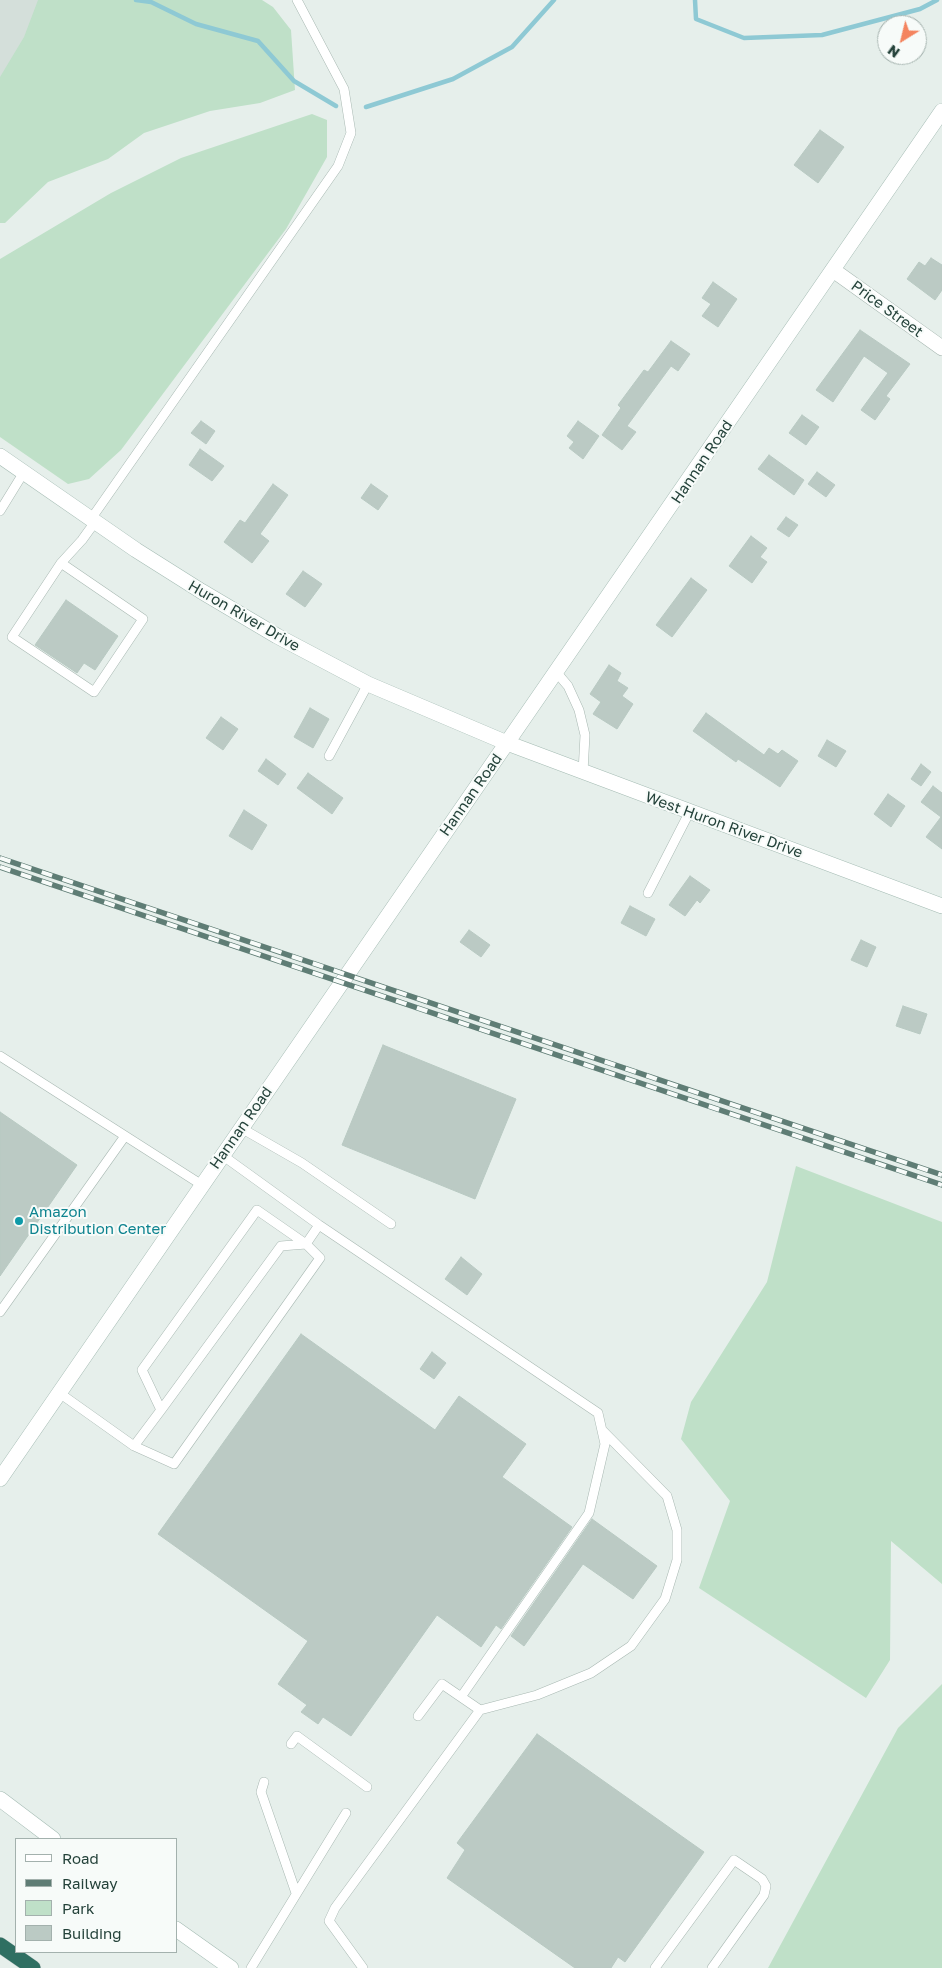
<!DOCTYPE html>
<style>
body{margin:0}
#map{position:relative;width:942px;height:1968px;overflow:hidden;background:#e6efeb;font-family:"Golos Text",sans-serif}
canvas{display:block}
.legend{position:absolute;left:15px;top:1838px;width:162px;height:115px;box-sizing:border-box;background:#f7fbf9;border:1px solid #a3b1ad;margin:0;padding:6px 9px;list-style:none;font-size:15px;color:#24423a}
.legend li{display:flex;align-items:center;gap:10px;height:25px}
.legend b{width:25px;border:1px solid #a3b1ad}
.north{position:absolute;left:877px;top:15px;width:50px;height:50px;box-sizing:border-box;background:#f7fbf9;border:1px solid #a3b1ad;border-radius:50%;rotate:216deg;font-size:14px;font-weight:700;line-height:20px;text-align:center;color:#24423a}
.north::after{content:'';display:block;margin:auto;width:18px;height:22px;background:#f4845f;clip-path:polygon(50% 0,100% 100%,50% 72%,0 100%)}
</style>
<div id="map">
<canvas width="942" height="1968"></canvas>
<ul class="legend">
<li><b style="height:6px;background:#fff"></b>Road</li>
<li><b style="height:6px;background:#5f7d75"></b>Railway</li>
<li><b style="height:14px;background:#bfe0c8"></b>Park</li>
<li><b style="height:14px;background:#bbcac4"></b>Building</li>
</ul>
<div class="north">N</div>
</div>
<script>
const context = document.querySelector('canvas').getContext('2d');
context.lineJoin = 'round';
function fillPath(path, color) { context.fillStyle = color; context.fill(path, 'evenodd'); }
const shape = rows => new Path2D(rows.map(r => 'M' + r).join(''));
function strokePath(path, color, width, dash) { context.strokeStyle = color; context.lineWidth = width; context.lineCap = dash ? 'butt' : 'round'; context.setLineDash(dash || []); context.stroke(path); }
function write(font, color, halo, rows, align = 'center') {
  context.font = font + ' "Golos Text",sans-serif'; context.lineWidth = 4; context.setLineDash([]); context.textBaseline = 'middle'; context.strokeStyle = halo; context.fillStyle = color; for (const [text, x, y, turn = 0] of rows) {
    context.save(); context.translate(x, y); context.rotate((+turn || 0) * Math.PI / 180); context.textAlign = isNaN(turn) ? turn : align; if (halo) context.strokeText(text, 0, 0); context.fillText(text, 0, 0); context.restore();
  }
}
fillPath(shape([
 [0,0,64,0,0,97]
]), '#d4dfda');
fillPath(shape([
 [38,0,262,0,273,7,291,30,295,90,260,103,210,111,144,133,108,159,48,182,5,223,0,223,0,77,24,37],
 [312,114,327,120,327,157,286,229,121,450,89,479,68,484,0,437,0,259,111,193,181,158],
 [796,1166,942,1222,942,1584,891,1541,890,1660,866,1698,699,1588,730,1501,681,1439,691,1402,767,1282],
 [942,1684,942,1968,768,1968,898,1728]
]), '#bfe0c8');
strokePath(shape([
 [136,0,151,2,196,24,258,41,294,81,336,106],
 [695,0,696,19,744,38,822,35,920,9,937,0],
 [366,107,453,79,512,47,554,0]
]), '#8ec9d4', 4.5);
const building = shape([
 [820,130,844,147,818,183,794,165,820,130],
 [931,258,942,265,942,290,935,300,907,279,919,262,925,266,931,258],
 [713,282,737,299,718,327,702,316,711,304,702,298,713,282],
 [860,330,910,364,886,396,890,399,875,420,861,410,888,373,864,356,833,402,816,390,860,330],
 [671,341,690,354,678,371,671,366,627,426,636,432,622,450,602,435,621,408,618,405,644,370,648,372,671,341],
 [802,415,819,427,806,445,789,433,802,415],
 [201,421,215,431,206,444,191,433,201,421],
 [578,421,599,436,583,459,569,448,574,442,567,436,578,421],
 [200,449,224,466,212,481,189,465,200,449],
 [769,455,804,480,794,495,758,469,769,455],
 [817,472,835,485,826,497,808,484,817,472],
 [273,484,288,495,260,534,269,541,252,563,224,542,240,520,245,523,273,484],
 [371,484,388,496,378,510,361,498,371,484],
 [786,517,798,525,789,537,777,529,786,517],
 [751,536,767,548,760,557,767,562,752,583,729,566,751,536],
 [303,571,322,584,305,607,286,594,303,571],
 [691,578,707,590,672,637,656,625,691,578],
 [66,600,118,636,95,670,84,663,77,673,35,645,66,600],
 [609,665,621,673,617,681,628,688,622,696,633,704,617,729,593,714,601,702,590,694,609,665],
 [310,708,329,719,313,748,294,737,310,708],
 [706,713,764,755,769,748,778,754,782,750,798,761,780,787,738,759,736,762,693,731,706,713],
 [221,717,238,729,223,750,206,738,221,717],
 [827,740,846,751,836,767,818,756,827,740],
 [266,759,286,774,278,785,258,771,266,759],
 [921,764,931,772,921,786,911,779,921,764],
 [308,773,343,798,332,814,297,788,308,773],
 [933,786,942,793,942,849,926,837,941,817,921,802,933,786],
 [888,794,905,806,891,827,874,814,888,794],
 [244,810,267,825,252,850,229,836,244,810],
 [690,876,710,890,700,903,697,900,685,916,669,905,690,876],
 [630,906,655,919,646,936,621,923,630,906],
 [469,930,490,945,481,957,460,942,469,930],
 [861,940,876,947,867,967,851,960,861,940],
 [903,1006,927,1014,920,1034,896,1026,903,1006],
 [383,1045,516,1099,475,1199,342,1145,383,1045],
 [0,1112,77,1165,0,1276,0,1112],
 [461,1257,482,1274,467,1295,445,1279,461,1257],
 [301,1334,435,1430,459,1396,526,1444,502,1477,572,1527,501,1629,496,1625,481,1647,437,1615,351,1736,323,1717,318,1724,301,1712,307,1705,278,1684,308,1641,158,1534,301,1334],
 [432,1352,446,1363,434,1379,420,1369,432,1352],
 [592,1519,657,1566,633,1599,583,1564,524,1646,511,1636,592,1519],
 [537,1734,704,1852,625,1962,618,1957,611,1968,575,1968,447,1878,465,1850,457,1843,537,1734]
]);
fillPath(building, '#bbcac4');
strokePath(building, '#b8c9c2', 1);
const lane = shape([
 [0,511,24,472],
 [91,519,338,166,351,133,344,89,297,0],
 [61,563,143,619,94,692,12,637,61,563,82,540,95,522],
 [557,673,568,686,579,710,585,735,583,772],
 [329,756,368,684],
 [648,893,689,813],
 [0,1056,202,1185],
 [241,1128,302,1163,391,1224],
 [222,1155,319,1225,598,1413,605,1444,589,1513,461,1697],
 [306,1244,319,1225],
 [0,1312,125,1136],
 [58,1392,134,1446,174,1464,320,1258,306,1244,257,1210,142,1370,161,1410,134,1446],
 [161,1410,281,1246,306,1244],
 [480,1710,537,1695,591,1673,631,1646,665,1599,677,1560,677,1530,667,1496,602,1430],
 [291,1744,297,1736,367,1787],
 [264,1782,261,1792,296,1893],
 [251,1968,346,1813],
 [363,1968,329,1921,335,1908,480,1710,442,1684,418,1716],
 [655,1968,734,1860,762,1879,766,1886,764,1895,712,1968]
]);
const street = shape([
 [833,270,942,348]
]);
const secondary = shape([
 [0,456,136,550,201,591,277,636,368,684,507,743,942,906],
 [0,1479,942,111],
 [0,1799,53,1839],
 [176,1929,231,1968]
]);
const highway = shape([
 [0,1945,33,1968]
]);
strokePath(lane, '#a8b8b2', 10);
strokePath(street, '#a8b8b2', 16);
strokePath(secondary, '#a4bbb3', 16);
strokePath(highway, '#c2cac8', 16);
strokePath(lane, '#fff', 9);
strokePath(street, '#fff', 15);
strokePath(secondary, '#fff', 15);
strokePath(highway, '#2f6f62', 15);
const rail = shape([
 [0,858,942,1175],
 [0,867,942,1185]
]);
strokePath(rail, '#5f7d75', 5.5);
strokePath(rail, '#f7fbf9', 4, [11]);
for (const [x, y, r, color] of [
 [19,1221,5,"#0f9aa8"]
]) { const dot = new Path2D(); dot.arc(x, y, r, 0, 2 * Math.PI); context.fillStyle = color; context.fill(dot); strokePath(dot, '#f7fbf9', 2); }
write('15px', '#24423a', '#f7fbf9', [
 ["Price Street",887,309,36],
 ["Hannan Road",702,462,-56],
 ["Huron River Drive",244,616,30],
 ["Hannan Road",471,795,-55],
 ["West Huron River Drive",724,825,20],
 ["Hannan Road",241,1128,-55]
]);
write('15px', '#0d838f', '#f7fbf9', [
 ["Amazon",29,1212],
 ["Distribution Center",29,1229]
], 'left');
</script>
